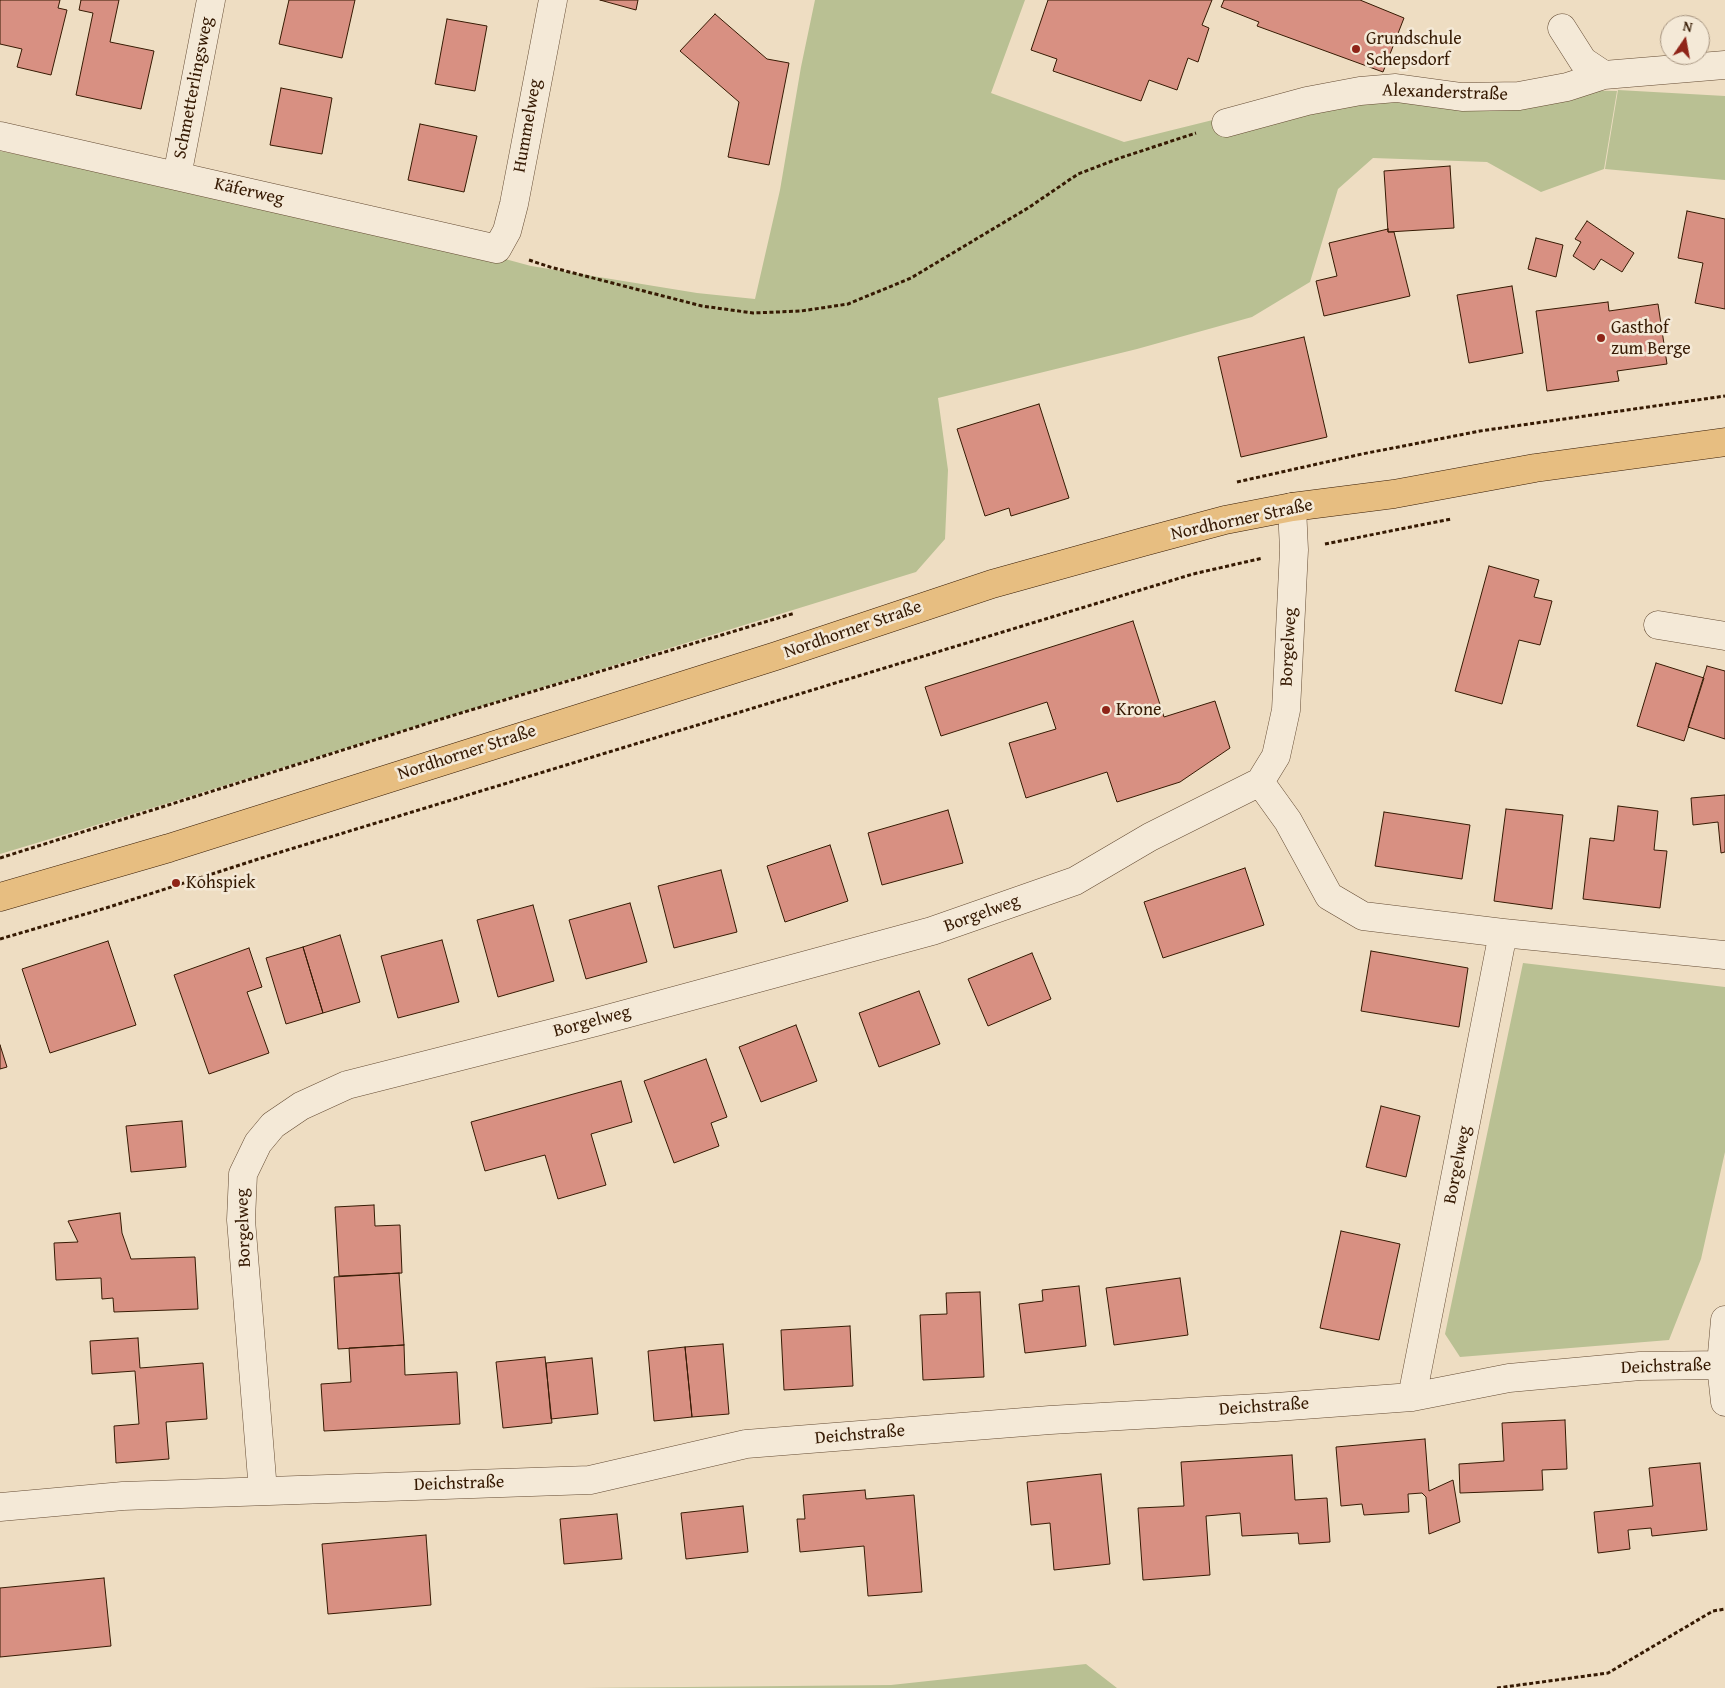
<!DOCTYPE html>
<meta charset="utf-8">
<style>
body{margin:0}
#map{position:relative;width:1725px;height:1688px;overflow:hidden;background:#eeddc2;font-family:"Gentium Book Plus",serif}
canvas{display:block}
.north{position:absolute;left:1660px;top:15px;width:50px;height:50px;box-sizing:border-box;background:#f4e9d7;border:1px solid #a89682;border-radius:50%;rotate:12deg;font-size:14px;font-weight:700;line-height:20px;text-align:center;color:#361a03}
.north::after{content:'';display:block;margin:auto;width:18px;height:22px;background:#8f2418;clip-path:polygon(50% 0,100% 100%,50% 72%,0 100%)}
</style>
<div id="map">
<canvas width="1725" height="1688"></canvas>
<div class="north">N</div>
</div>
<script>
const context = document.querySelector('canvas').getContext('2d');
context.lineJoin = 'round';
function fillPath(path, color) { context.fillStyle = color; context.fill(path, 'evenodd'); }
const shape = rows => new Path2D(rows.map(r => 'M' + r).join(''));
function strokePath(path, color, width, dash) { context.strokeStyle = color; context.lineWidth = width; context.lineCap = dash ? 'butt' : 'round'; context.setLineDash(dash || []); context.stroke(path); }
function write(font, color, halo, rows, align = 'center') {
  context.font = font + ' "Gentium Book Plus",serif'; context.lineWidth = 5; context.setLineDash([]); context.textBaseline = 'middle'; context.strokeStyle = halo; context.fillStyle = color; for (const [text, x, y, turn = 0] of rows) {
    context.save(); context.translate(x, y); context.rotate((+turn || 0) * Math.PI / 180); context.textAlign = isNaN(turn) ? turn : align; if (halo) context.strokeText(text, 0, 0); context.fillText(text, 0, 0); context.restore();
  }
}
fillPath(shape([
 [815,0,1025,0,991,93,1124,142,1241,113,1411,87,1617,91,1604,169,1541,192,1487,162,1373,158,1338,189,1310,282,1252,317,1137,349,938,398,948,470,945,539,916,572,113,820,0,854,0,151,189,189,494,256,531,266,697,293,755,299,780,190,801,67],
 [1618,90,1725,96,1725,180,1605,169],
 [1523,963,1725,987,1725,1152,1701,1259,1669,1340,1460,1357,1445,1334],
 [1086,1664,1117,1688,582,1688,891,1685]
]), '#b9c093');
const building = shape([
 [0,0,60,0,58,8,67,10,51,75,17,67,22,49,0,44,0,0],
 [81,0,119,0,110,42,154,51,141,109,76,95,93,13,79,10,81,0],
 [289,0,355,0,342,58,279,44,289,0],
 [600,0,638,0,636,10,600,0],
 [1048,0,1212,0,1202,25,1209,28,1198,62,1188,58,1177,90,1149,80,1141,101,1053,71,1057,59,1031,50,1048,0],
 [1224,0,1360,0,1404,18,1383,72,1257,26,1259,22,1221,7,1224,0],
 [715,14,767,59,789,63,769,165,728,157,739,102,680,51,715,14],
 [447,19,487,26,475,91,435,84,447,19],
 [281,88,332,98,322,154,270,145,281,88],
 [420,124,477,136,464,192,408,180,420,124],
 [1450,166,1454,228,1388,232,1384,171,1450,166],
 [1687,211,1725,219,1725,309,1695,303,1703,263,1678,258,1687,211],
 [1587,221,1634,253,1622,272,1601,259,1594,270,1573,256,1581,242,1575,239,1587,221],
 [1388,229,1388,232,1394,232,1410,296,1324,316,1316,281,1337,276,1329,243,1388,229],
 [1536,238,1563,245,1556,277,1528,269,1536,238],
 [1512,286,1523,353,1469,363,1457,295,1512,286],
 [1608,302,1609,311,1658,304,1667,364,1617,371,1619,381,1547,391,1536,311,1608,302],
 [1304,337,1327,437,1241,457,1218,357,1304,337],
 [1039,404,1069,498,1011,516,1009,508,985,516,957,429,1039,404],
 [1489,566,1539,580,1534,597,1552,601,1540,645,1519,640,1502,704,1455,691,1489,566],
 [1133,621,1164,717,1215,701,1230,748,1180,782,1117,802,1107,772,1026,798,1009,743,1056,729,1047,702,941,736,925,687,1133,621],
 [1656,663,1704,678,1684,741,1637,726,1656,663],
 [1707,666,1725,671,1725,739,1688,727,1707,666],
 [1725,795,1725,852,1721,853,1718,822,1693,825,1691,798,1725,795],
 [1618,806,1658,811,1654,850,1667,851,1660,908,1583,899,1590,838,1614,841,1618,806],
 [1506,809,1563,815,1552,909,1494,901,1506,809],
 [948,810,963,863,882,885,868,833,948,810],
 [1384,812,1470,825,1462,879,1375,866,1384,812],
 [830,845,848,901,785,922,767,866,830,845],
 [1245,868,1264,925,1163,958,1144,902,1245,868],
 [721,870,737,932,674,948,658,886,721,870],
 [630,903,647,962,586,979,569,920,630,903],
 [533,905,554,981,498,997,477,920,533,905],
 [340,935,360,1002,323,1013,303,947,340,935],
 [442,940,459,1002,398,1018,381,956,442,940],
 [108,941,136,1025,50,1053,22,969,108,941],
 [303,947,323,1013,286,1024,266,958,303,947],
 [249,948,262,987,247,992,269,1053,209,1074,174,975,249,948],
 [1371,951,1468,968,1459,1027,1361,1011,1371,951],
 [1032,953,1051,999,988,1026,968,979,1032,953],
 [919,991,940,1044,879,1067,859,1013,919,991],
 [796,1025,817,1081,761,1102,739,1047,796,1025],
 [0,1045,7,1067,0,1069,0,1045],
 [706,1059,727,1117,711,1123,719,1146,674,1163,644,1081,706,1059],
 [621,1081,632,1122,591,1134,606,1185,558,1199,545,1155,485,1171,471,1122,621,1081],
 [1381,1106,1420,1116,1406,1177,1366,1167,1381,1106],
 [182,1121,186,1167,131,1172,126,1126,182,1121],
 [374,1205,375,1226,400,1225,402,1273,339,1276,335,1207,374,1205],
 [120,1213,122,1233,131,1259,195,1257,198,1309,114,1312,113,1298,102,1299,101,1278,56,1280,54,1243,78,1242,68,1221,120,1213],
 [1341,1231,1400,1244,1379,1340,1320,1328,1341,1231],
 [399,1273,404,1345,338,1349,334,1277,399,1273],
 [1180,1278,1188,1335,1114,1345,1106,1288,1180,1278],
 [1079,1286,1086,1346,1025,1353,1019,1304,1043,1301,1042,1290,1079,1286],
 [980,1292,984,1377,923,1380,920,1315,947,1314,946,1293,980,1292],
 [850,1326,853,1386,784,1390,781,1330,850,1326],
 [138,1338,140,1368,203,1363,207,1419,166,1422,169,1459,116,1463,114,1426,139,1424,135,1371,92,1374,90,1341,138,1338],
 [723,1344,729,1414,692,1417,685,1347,723,1344],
 [404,1345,405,1375,457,1372,460,1424,324,1431,321,1384,351,1382,349,1348,404,1345],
 [685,1347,692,1417,654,1421,648,1351,685,1347],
 [545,1357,552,1423,503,1428,496,1362,545,1357],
 [592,1358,598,1414,551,1419,546,1363,592,1358],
 [1565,1420,1567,1469,1542,1470,1543,1490,1460,1493,1459,1464,1504,1461,1502,1423,1565,1420],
 [1425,1439,1429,1491,1453,1480,1460,1522,1429,1534,1426,1497,1422,1493,1408,1494,1409,1512,1364,1515,1362,1504,1341,1506,1336,1447,1425,1439],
 [1292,1455,1295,1500,1327,1498,1330,1542,1299,1544,1298,1533,1242,1536,1240,1513,1206,1516,1210,1575,1143,1580,1138,1508,1184,1506,1181,1462,1292,1455],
 [1700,1463,1707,1530,1652,1536,1651,1528,1628,1530,1630,1549,1598,1553,1594,1512,1653,1506,1649,1468,1700,1463],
 [1101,1474,1110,1564,1054,1570,1050,1523,1031,1525,1027,1482,1101,1474],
 [865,1490,866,1499,914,1495,922,1592,868,1596,864,1546,800,1552,797,1519,805,1519,803,1495,865,1490],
 [743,1506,748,1552,686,1559,681,1513,743,1506],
 [617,1514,622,1559,564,1564,560,1519,617,1514],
 [426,1535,431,1605,328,1614,322,1544,426,1535],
 [104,1578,111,1646,0,1657,0,1588,104,1578]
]);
fillPath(building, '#d89082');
strokePath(building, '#361a03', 1);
const minor = shape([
 [1562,28,1583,61,1604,75],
 [1226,123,1307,101,1360,91,1396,88,1462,97,1519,96,1567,87,1604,75,1725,65],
 [0,136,497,249,507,231,514,204,553,0],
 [177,176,211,0],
 [1658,625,1725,636],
 [1260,782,1288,821,1329,896,1363,916,1503,933,1725,955],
 [1725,1320,1721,1365,1725,1402],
 [1412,1397,1503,933],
 [263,1491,241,1220,243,1174,258,1143,273,1125,301,1106,347,1085,596,1022,932,931,1075,881,1150,837,1260,782,1276,756,1286,710,1294,550,1292,507],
 [0,1507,123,1496,590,1480,746,1444,1050,1420,1276,1407,1412,1397,1509,1378,1640,1366,1725,1365]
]);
const major = shape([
 [0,897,169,848,776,656,992,584,1143,542,1225,520,1292,507,1394,494,1535,468,1725,442]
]);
strokePath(minor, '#644b33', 29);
strokePath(major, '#361a03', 29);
strokePath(shape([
 [529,260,550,267,702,306,753,313,801,311,848,304,911,278,1028,208,1078,174,1120,158,1196,133],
 [1237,482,1362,454,1480,431,1725,396],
 [1325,544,1451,519],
 [0,858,451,716,795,613],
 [0,939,106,908,271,855,1193,574,1263,558],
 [1497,1688,1608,1673,1713,1611,1725,1609]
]), '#361a03', 3, [4, 2.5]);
strokePath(minor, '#f4e9d7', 28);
strokePath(major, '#e7be81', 28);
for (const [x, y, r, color] of [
 [1356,49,5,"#8f2418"],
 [1601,338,5,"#8f2418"],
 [1106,710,5,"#8f2418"],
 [176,883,5,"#8f2418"]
]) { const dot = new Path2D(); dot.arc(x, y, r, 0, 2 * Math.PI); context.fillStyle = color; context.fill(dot); strokePath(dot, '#f4e9d7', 2); }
write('18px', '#361a03', '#f4e9d7', [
 ["Grundschule",1366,39],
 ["Schepsdorf",1366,60],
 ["Gasthof",1611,328],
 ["zum Berge",1611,349],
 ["Krone",1116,710],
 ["Kohspiek",186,883]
], 'left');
write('18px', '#361a03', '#f4e9d7', [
 ["Schmetterlingsweg",194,88,-79],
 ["Alexanderstraße",1445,93,2],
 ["Hummelweg",528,126,-80],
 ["Käferweg",249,192,13],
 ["Nordhorner Straße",1242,520,-12],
 ["Nordhorner Straße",853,630,-19],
 ["Borgelweg",1289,647,-87],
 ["Nordhorner Straße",467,753,-18],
 ["Borgelweg",982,914,-20],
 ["Borgelweg",592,1022,-15],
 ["Borgelweg",1458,1165,-79],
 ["Borgelweg",244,1228,-92],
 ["Deichstraße",1666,1367,-2],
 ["Deichstraße",1264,1407,-4],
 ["Deichstraße",860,1435,-5],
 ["Deichstraße",459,1484,-2]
]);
</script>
